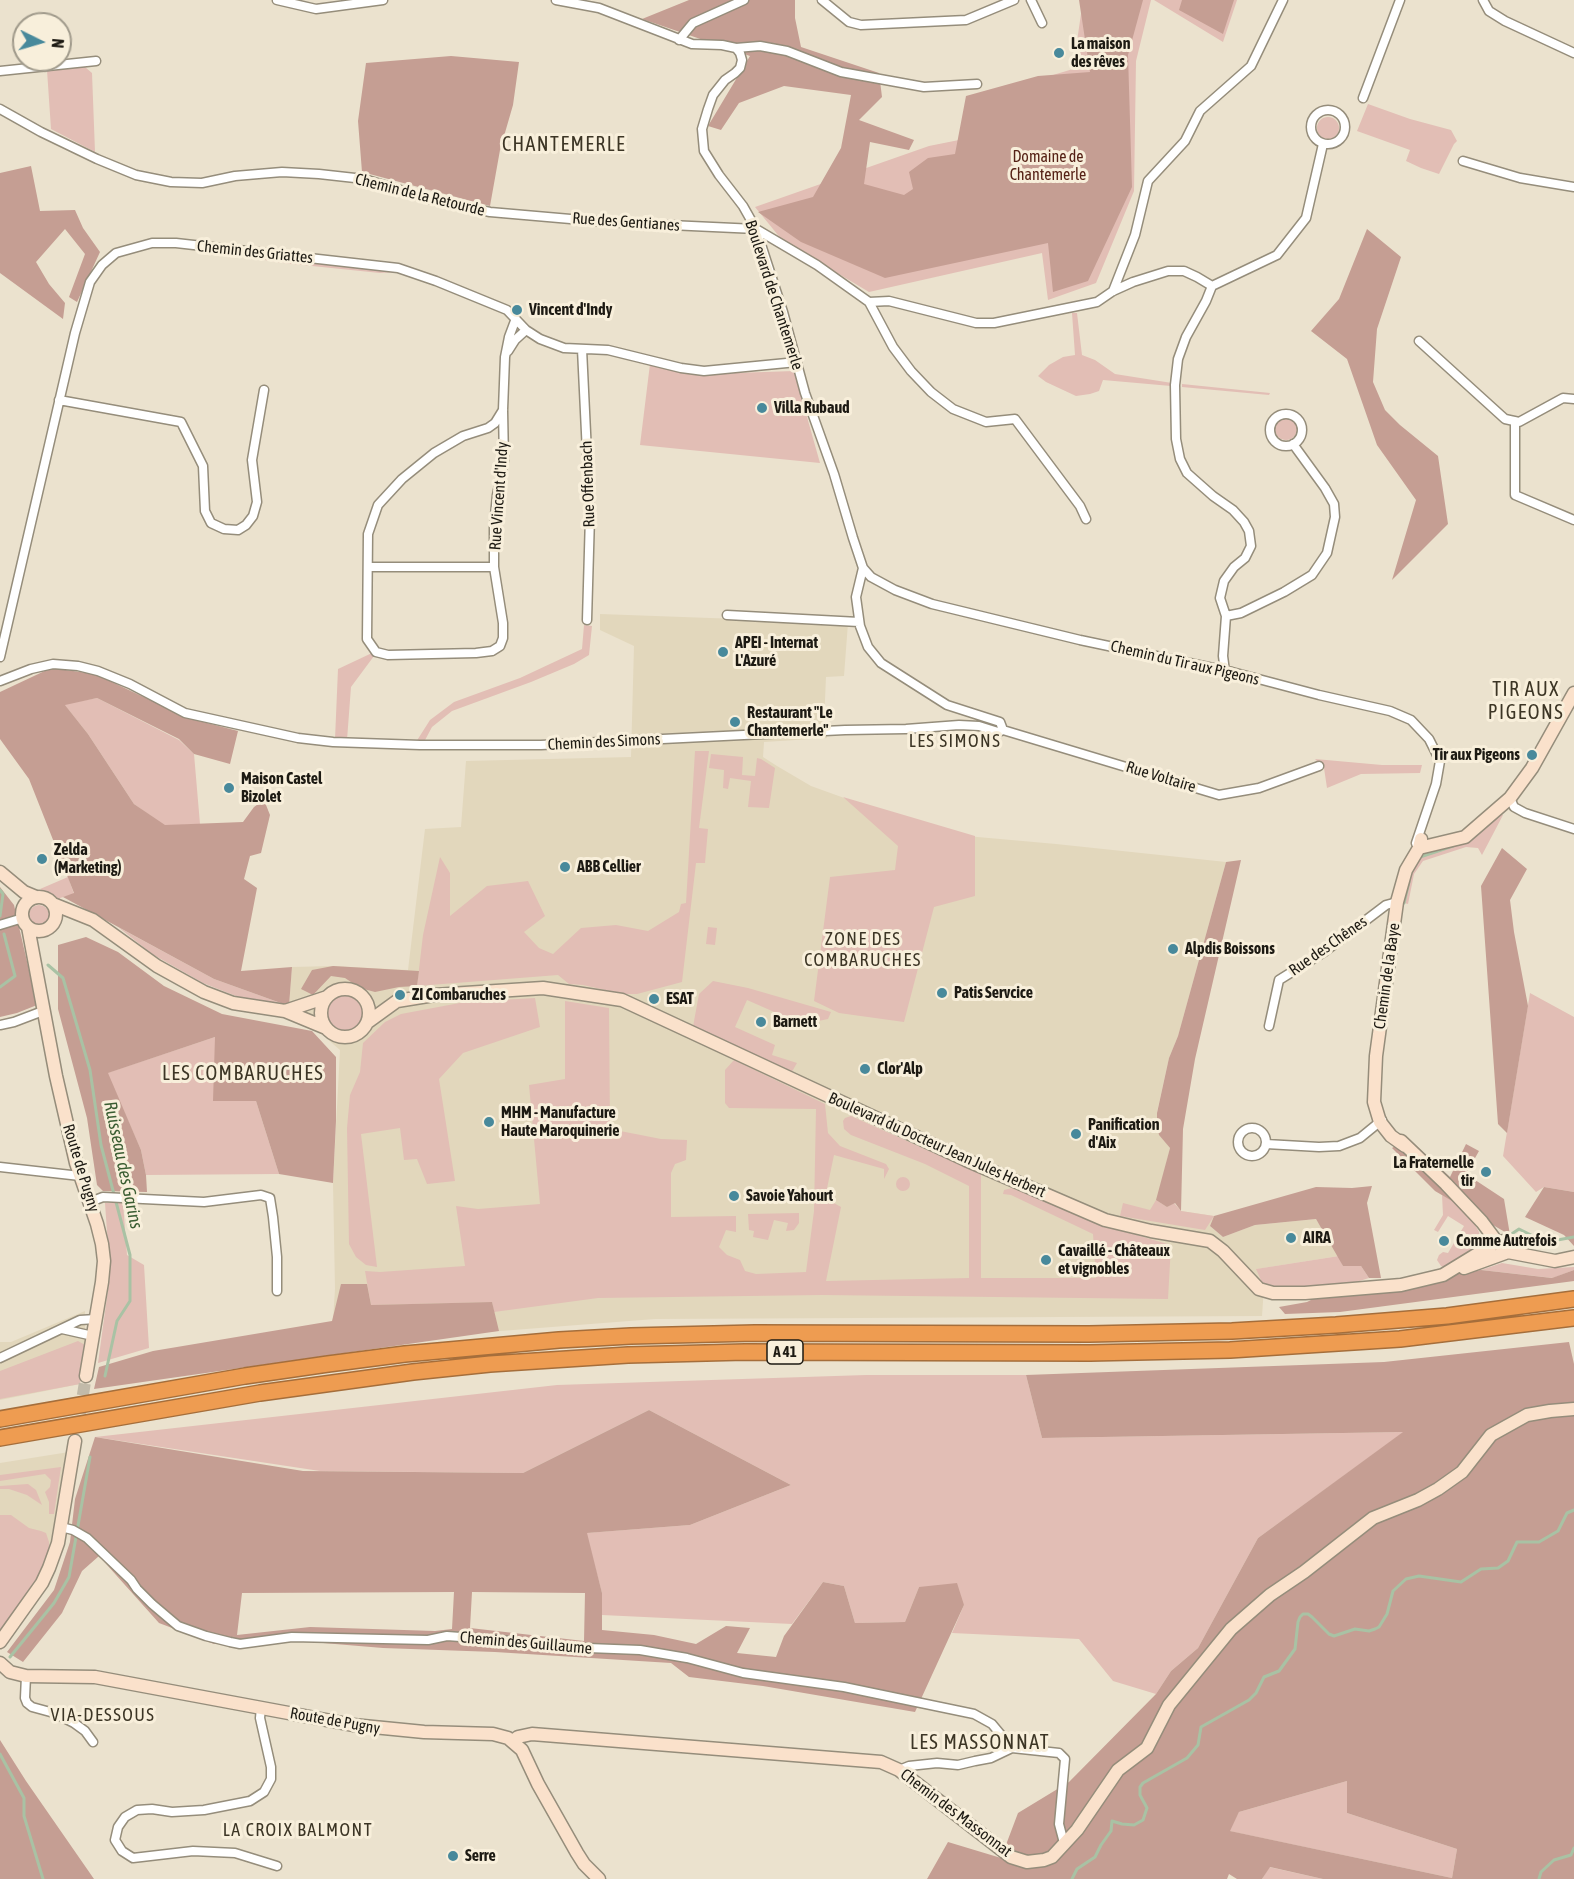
<!DOCTYPE html>
<meta charset="utf-8">
<style>
body{margin:0}
#map{position:relative;width:1574px;height:1879px;overflow:hidden;background:#ebe2ce;font-family:"Asap Condensed",sans-serif}
canvas{display:block}
.north{position:absolute;left:12px;top:12px;width:60px;height:60px;box-sizing:border-box;background:#f8efdb;border:2px solid #a09a8b;border-radius:50%;rotate:95deg;font-size:16px;font-weight:700;line-height:24px;text-align:center;color:#1d1a13}
.north::after{content:'';display:block;margin:auto;width:21px;height:27px;background:#48899b;clip-path:polygon(50% 0,100% 100%,50% 72%,0 100%)}
</style>
<div id="map">
<canvas width="1574" height="1879"></canvas>
<div class="north">N</div>
</div>
<script>
const context = document.querySelector('canvas').getContext('2d');
context.lineJoin = 'round';
function fillPath(path, color) { context.fillStyle = color; context.fill(path, 'evenodd'); }
const shape = rows => new Path2D(rows.map(r => 'M' + r).join(''));
function strokePath(path, color, width, dash) { context.strokeStyle = color; context.lineWidth = width; context.lineCap = dash ? 'butt' : 'round'; context.setLineDash(dash || []); context.stroke(path); }
function write(font, color, halo, rows, align = 'center') {
  context.font = font + ' "Asap Condensed",sans-serif'; context.lineWidth = 6; context.setLineDash([]); context.textBaseline = 'middle'; context.strokeStyle = halo; context.fillStyle = color; for (const [text, x, y, turn = 0] of rows) {
    context.save(); context.translate(x, y); context.rotate((+turn || 0) * Math.PI / 180); context.textAlign = isNaN(turn) ? turn : align; if (halo) context.strokeText(text, 0, 0); context.fillText(text, 0, 0); context.restore();
  }
}
fillPath(shape([
 [600,614,848,623,844,676,826,677,824,723,827,738,764,742,763,757,777,766,811,786,944,834,1056,844,1226,862,1178,1036,1169,1058,1157,1112,1159,1134,1170,1148,1157,1200,1174,1203,1181,1211,1214,1216,1210,1226,1223,1237,1255,1225,1316,1219,1339,1256,1257,1269,1264,1287,1262,1316,655,1319,346,1343,333,1321,335,1289,333,1183,340,1050,289,1006,292,967,333,966,408,970,425,829,461,827,466,761,631,757,634,646,600,630],
 [85,1311,85,1356,80,1384,0,1400,0,1342,11,1342],
 [69,1452,49,1551,34,1585,0,1633,0,1463]
]), '#e2d7bc');
fillPath(shape([
 [1083,0,1151,0,1136,61,1134,191,1096,283,1048,300,1042,253,869,292,782,240,755,207,929,146,964,139,973,99,1073,69],
 [1154,0,1237,0,1223,42],
 [85,67,92,73,95,152,51,129,47,70],
 [1368,104,1410,119,1451,130,1457,141,1454,144,1439,174,1421,168,1406,161,1410,150,1357,131],
 '1317 128a11 11 0 1 1 22 0a11 11 0 1 1-22 0Z',
 [245,255,397,272,380,273,283,263,253,258],
 [1072,313,1077,313,1082,355,1095,360,1115,374,1172,383,1171,386,1103,380,1099,391,1090,394,1076,396,1046,382,1038,376,1049,365,1063,357,1075,355],
 [650,364,705,374,794,371,820,463,640,445],
 [1182,384,1270,393,1269,395,1182,387],
 '1275 429a11 11 0 1 1 22 0a11 11 0 1 1-22 0Z',
 [584,625,592,626,589,655,574,664,531,682,452,711,432,727,424,742,416,742,430,720,454,702,520,678,582,649],
 [372,653,374,656,351,687,347,740,335,739,338,669],
 [97,698,179,740,194,754,200,824,165,826,134,804,88,734,64,704],
 [695,751,709,751,699,828,708,829,705,863,696,863,682,982,637,994,623,994,583,985,569,984,558,975,417,986,423,935,440,857,450,873,450,916,487,886,528,881,545,916,524,932,539,948,553,954,581,928,616,925,648,931,679,912,681,904,686,903],
 [711,754,743,757,742,775,755,776,757,758,761,759,775,768,769,808,748,807,751,781,730,778,728,789,723,788,724,770,709,768],
 [1315,759,1382,765,1422,765,1420,773,1361,774,1327,788,1324,768],
 [843,797,975,836,975,896,934,907,904,1022,839,1013,814,1001,830,877,895,870,898,846],
 [1500,813,1503,815,1482,855,1478,848,1466,847,1423,861,1414,874,1408,904,1404,903,1411,874,1421,855,1464,842],
 [68,877,74,894,60,898,60,901,40,889],
 '29 915a10 10 0 1 1 20 0a10 10 0 1 1-20 0Z',
 [118,927,214,979,289,1006,246,1000,203,983,152,954],
 [708,927,717,928,715,945,706,944],
 [713,981,748,988,831,1012,828,1019,809,1023,788,1018,747,1000,735,1027,775,1045,772,1055,797,1063,790,1075,692,1032,699,994],
 [1530,993,1574,1017,1574,1192,1544,1187,1536,1192,1503,1156],
 '326 1013a19 19 0 1 1 38 0a19 19 0 1 1-38 0Z',
 [535,998,540,1027,463,1053,439,1079,455,1181,427,1184,417,1159,404,1160,400,1128,361,1134,377,1267,366,1265,356,1257,349,1244,347,1128,350,1095,360,1072,363,1043,385,1022,401,1014,465,1002],
 [565,1001,609,1008,610,1129,661,1139,687,1140,686,1160,675,1164,671,1173,671,1217,736,1216,736,1232,726,1230,719,1247,727,1255,740,1260,745,1271,756,1274,806,1272,814,1211,816,1109,729,1108,725,1103,725,1070,734,1060,825,1104,828,1133,840,1146,886,1164,889,1169,884,1179,884,1169,834,1155,825,1198,841,1207,826,1281,969,1278,969,1186,925,1164,851,1135,844,1129,843,1121,845,1118,851,1116,981,1174,981,1278,1096,1278,1093,1234,1011,1195,1003,1194,1004,1190,1012,1188,1112,1228,1171,1245,1168,1299,822,1295,598,1298,494,1312,492,1302,371,1305,365,1271,380,1272,465,1266,456,1206,478,1209,540,1204,529,1085,565,1079],
 [215,1037,256,1101,279,1174,146,1175,141,1150,107,1073],
 '896 1184a7 7 0 1 1 14 0a7 7 0 1 1-14 0Z',
 [1442,1195,1457,1203,1471,1218,1479,1232,1480,1240,1477,1250,1445,1268,1441,1266,1437,1260,1439,1255,1443,1252,1448,1253,1464,1226,1448,1216,1438,1232,1434,1230,1443,1215],
 [1156,1200,1167,1207,1174,1203,1181,1211,1214,1216,1205,1230,1120,1216,1123,1203,1150,1210],
 [105,1203,123,1203,127,1255,144,1265,149,1348,98,1363,110,1275],
 [799,1213,799,1223,794,1230,786,1231,788,1223,774,1220,768,1240,753,1237,754,1231,749,1230,748,1214],
 [1339,1256,1343,1266,1361,1266,1369,1278,1353,1283,1284,1288,1264,1287,1256,1269],
 [1502,1263,1538,1269,1574,1267,1574,1270,1553,1278,1481,1270],
 [78,1341,85,1345,85,1356,80,1384,0,1399,0,1371],
 [866,1375,1026,1375,1042,1438,1404,1432,1258,1538,1198,1648,1171,1671,1156,1694,1113,1681,1079,1639,952,1633,964,1605,919,1587,905,1622,855,1623,844,1586,823,1582,792,1624,602,1615,602,1593,586,1533,690,1525,791,1485,649,1410,523,1473,320,1471,95,1437,557,1385],
 [61,1467,54,1514,49,1514,49,1502,45,1492,50,1487,51,1480,45,1474,0,1481,0,1475],
 [28,1484,36,1490,42,1505,27,1495,9,1489,0,1489,0,1486],
 [0,1515,11,1515,29,1528,41,1531,46,1533,49,1542,49,1550,34,1585,0,1631],
 [1347,1781,1347,1813,1457,1849,1452,1878,1229,1831,1239,1812],
 [1269,1867,1323,1879,1262,1879]
]), '#e2beb5');
fillPath(shape([
 [689,0,795,0,795,18,801,47,879,73,882,97,859,120,914,140,909,150,870,142,864,184,904,195,913,189,909,172,928,158,955,154,966,96,1038,76,1090,72,1079,0,1143,0,1128,55,1132,187,1088,281,1053,292,1048,243,885,278,801,242,758,212,813,197,841,148,851,95,784,86,739,103,721,130,708,126,750,56,642,19],
 [1182,0,1234,0,1223,34,1179,10],
 [451,56,519,62,513,105,500,150,490,206,362,172,358,121,366,63],
 [31,166,40,211,75,210,83,228,100,252,77,302,69,297,85,254,65,229,36,262,49,284,65,303,63,319,0,273,0,173],
 [1367,229,1401,257,1377,329,1373,382,1385,410,1400,425,1438,456,1448,524,1392,580,1416,500,1377,445,1347,359,1311,331,1339,299],
 [51,668,95,674,188,718,238,731,230,764,194,754,179,739,97,698,65,705,88,734,134,804,165,825,243,822,254,807,264,800,270,815,261,853,250,856,244,879,257,888,241,971,292,967,289,1006,214,979,63,897,74,893,29,779,0,739,0,692],
 [1502,848,1527,869,1510,900,1514,932,1528,1006,1507,1133,1498,1124,1481,886],
 [1241,860,1195,1059,1183,1129,1181,1211,1175,1203,1167,1207,1156,1200,1170,1148,1159,1135,1157,1125,1157,1113,1169,1058,1178,1036,1226,862],
 [0,887,14,905,37,1005,17,1013,0,1017],
 [86,937,118,952,164,986,222,1014,312,1031,336,1057,336,1121,333,1183,279,1174,256,1101,213,1101,215,1037,108,1073,141,1150,146,1175,147,1192,103,1191,97,1185,87,1118,58,1009,58,945],
 [333,966,419,971,417,986,399,987,375,992,360,988,345,978,331,976,313,995,301,989,312,970],
 [1408,1138,1450,1177,1466,1144,1479,1151,1466,1174,1504,1199,1510,1235,1435,1191,1392,1148],
 [1372,1186,1367,1203,1381,1278,1369,1278,1361,1266,1343,1266,1316,1219,1255,1225,1223,1237,1210,1226,1214,1216,1316,1187,1352,1188],
 [1544,1187,1574,1192,1574,1246,1564,1235,1525,1217],
 [1481,1270,1552,1278,1574,1270,1574,1281,1340,1312,1285,1314,1279,1307,1307,1302,1323,1294,1344,1289],
 [341,1284,367,1284,371,1305,492,1302,499,1331,94,1389,99,1367,153,1351,332,1321],
 [1569,1342,1574,1364,1574,1879,1323,1879,1270,1867,1262,1879,1237,1879,1229,1874,1227,1879,927,1879,948,1842,1001,1858,1018,1813,1069,1782,1156,1694,1171,1671,1198,1648,1258,1538,1403,1432,1042,1438,1026,1375,1384,1362],
 [1347,1781,1347,1813,1457,1849,1452,1878,1230,1831,1239,1812],
 [649,1410,791,1485,690,1525,587,1533,602,1593,602,1630,654,1635,696,1644,726,1626,750,1628,737,1653,776,1657,784,1636,823,1582,844,1586,855,1623,905,1622,919,1587,957,1583,964,1605,915,1712,763,1686,689,1677,671,1663,495,1652,383,1648,299,1641,214,1644,159,1623,99,1556,82,1571,62,1613,23,1662,7,1652,54,1590,70,1542,75,1499,95,1437,303,1471,523,1473],
 [454,1592,452,1629,435,1631,310,1627,237,1635,242,1593],
 [472,1592,585,1593,584,1641,470,1628],
 [0,1740,26,1781,94,1879,0,1879]
]), '#c59e93');
strokePath(shape([
 [1420,857,1453,846],
 [0,890,3,894,0,916],
 [1404,903,1409,882],
 [48,965,63,978,90,1070,101,1145,130,1255,130,1301,117,1321,105,1376],
 [0,987,15,976,4,934],
 [1510,1235,1519,1229,1535,1237,1552,1241,1574,1237],
 [10,1657,54,1603,69,1577,90,1457],
 [0,1754,24,1798,24,1816,43,1879],
 [1072,1879,1077,1869,1095,1857,1101,1845,1111,1831,1112,1821,1122,1824,1134,1825,1143,1820,1147,1808,1140,1795,1140,1787,1143,1783,1187,1758,1198,1745,1201,1727,1249,1700,1256,1693,1264,1677,1279,1671,1295,1649,1298,1622,1300,1617,1303,1614,1308,1614,1312,1617,1329,1634,1334,1636,1355,1629,1369,1631,1375,1629,1379,1627,1387,1614,1393,1591,1406,1579,1419,1576,1461,1582,1481,1569,1498,1568,1508,1561,1517,1542,1539,1542,1558,1531,1567,1513,1574,1510],
 [1539,1879,1541,1872,1554,1860,1571,1855,1574,1848]
]), '#a9c2a4', 3);
strokePath(shape([
 [77,1431,86,1376]
]), '#c2baa9', 12, [12, 6]);
const street = shape([
 [277,0,316,9,383,0],
 [556,0,599,8,692,44,722,45,736,48,740,53,742,60,740,68,735,73,725,80,713,95,708,109,702,129,704,151,719,175,743,206,756,229,783,312,805,393,834,474,853,538,863,568,871,577,895,590,932,604,1080,640,1232,672,1319,695,1390,711,1411,720,1429,739,1440,761,1436,784,1416,843],
 [822,0,849,22,861,25,966,20,1014,0],
 [1031,0,1042,23],
 [1483,0,1489,11,1505,21,1574,53],
 [679,40,693,23,744,0],
 [736,48,760,46,787,51,841,72,924,87,977,84],
 [0,71,96,61],
 [1363,98,1400,0],
 [0,109,41,132,97,159,136,175,171,182,202,183,235,176,282,172,319,174,364,179,433,200,490,212,605,222,756,229,817,265,869,302,893,347,911,371,931,392,953,409,986,422,1015,419,1080,506,1086,519],
 '1311 127a17 17 0 1 1 34 0a17 17 0 1 1-34 0Z',
 [1463,161,1520,178,1574,187],
 [1212,286,1206,301,1186,337,1178,359,1175,385,1176,439,1180,459,1187,473,1213,496,1233,510,1244,522,1249,531,1251,546,1245,558,1234,567,1224,581,1220,598,1226,616,1223,656,1225,671],
 [1113,291,1135,235,1148,181,1185,141,1200,111,1251,66,1283,0],
 [869,302,889,301,976,323,994,323,1097,302,1113,291,1133,282,1168,271,1184,271,1197,277,1212,286,1277,255,1306,218,1323,144],
 [1419,341,1505,419,1519,422,1563,398,1574,399],
 [582,349,590,516,587,620],
 [508,351,515,340,526,330],
 [59,400,181,422,203,466,205,511,211,523,224,529,238,530,246,525,253,516,257,502,252,460,264,390],
 [503,410,495,423,488,428,463,436,434,453,402,479,378,505,368,534,367,639,376,652,388,655,476,653,492,651,500,646,503,638,503,623,494,567,494,526,497,495,504,461,503,410,505,357,509,337,515,321],
 '1270 430a16 16 0 1 1 32 0a16 16 0 1 1-32 0Z',
 [1515,421,1515,495,1574,520],
 [368,567,494,567],
 [727,615,859,622],
 [1226,616,1241,613,1284,592,1312,575,1327,553,1335,517,1334,504,1325,488,1293,444],
 [0,657,75,333,90,282,102,265,116,253,152,243,176,243,398,268,436,281,507,310,526,330,540,339,564,348,608,350,681,368,704,371,797,362],
 [0,681,31,669,53,664,78,666,98,671,130,684,185,713,298,738,333,742,420,745,541,745,845,730,906,729,959,725,979,726,998,732,1001,731,1003,730,1000,722,947,705,881,663,868,647,860,626,856,597,863,568],
 [1003,730,1219,795,1259,788,1319,766],
 [1510,798,1514,807,1525,813,1574,829],
 [0,925,23,918],
 [0,1025,14,1022,43,1011],
 [1269,1026,1279,980,1324,952,1386,905,1397,902],
 '1238 1142a14 14 0 1 1 28 0a14 14 0 1 1-28 0Z',
 [1266,1144,1319,1147,1339,1146,1360,1138,1382,1120],
 [0,1167,80,1176],
 [90,1202,103,1197,204,1202,261,1195,270,1198,273,1217,277,1257,277,1291],
 [62,1329,93,1336],
 [0,1358,80,1320,96,1319],
 [61,1527,73,1530,87,1538,131,1580,137,1589,152,1604,178,1626,206,1636,230,1642,240,1644,292,1637,428,1640,447,1636,500,1640,562,1647,640,1650,687,1658,743,1673,844,1687,974,1714,992,1724,1012,1748],
 [26,1676,25,1698,27,1703,32,1707,54,1713,74,1723,85,1731,93,1742],
 [261,1708,260,1718,271,1767,271,1779,264,1792,250,1801,204,1810,172,1812,152,1809,137,1810,125,1817,118,1827,115,1840,122,1851,133,1858,193,1851,235,1853,277,1866],
 [899,1770,909,1766,937,1763,958,1765,975,1761,991,1758,1012,1748,1059,1753,1065,1759,1059,1824,1064,1843]
]);
const secondary = shape([
 [1419,848,1465,837,1510,798,1532,768,1574,693],
 [0,872,24,892,36,897],
 '22 914a17 17 0 1 1 34 0a17 17 0 1 1-34 0Z',
 [53,904,93,920,157,966,204,992,233,1003,285,1011,326,1028],
 [28,927,56,1076,76,1163,97,1224,102,1244,104,1261,102,1282,86,1376],
 '321 1013a24 24 0 1 1 48 0a24 24 0 1 1-48 0Z',
 [285,1011,327,997],
 [368,1022,397,1001,434,995,543,988,622,1000,966,1160,1105,1220,1151,1231,1210,1241,1223,1251,1259,1289,1273,1293,1305,1293,1401,1285,1443,1275,1497,1242,1506,1241],
 [1401,1141,1446,1184,1482,1222,1497,1242,1508,1252],
 [1405,1146,1391,1136,1380,1122,1374,1102,1376,1056,1397,902,1406,870,1419,848,1421,839],
 [1464,1268,1508,1252,1555,1261,1574,1257],
 [0,1642,42,1583,49,1568,58,1543,75,1441],
 [0,1663,10,1672,26,1676,95,1677,353,1725,424,1732,493,1734,508,1738,522,1750,538,1784,577,1853,584,1864,599,1879],
 [513,1741,518,1737,532,1734,881,1762,899,1770,1011,1857,1027,1862,1044,1860,1052,1857,1077,1830,1118,1770,1147,1748,1169,1705,1231,1629,1270,1595,1304,1572,1373,1518,1418,1500,1438,1489,1462,1472,1491,1435,1527,1415,1550,1411,1574,1409]
]);
const highway = shape([
 [0,1419,245,1376,328,1364,405,1354,559,1340,631,1336,755,1333,1089,1334,1232,1331,1336,1325,1447,1316,1574,1299],
 [0,1438,260,1393,413,1372,490,1364,628,1355,745,1352,1090,1353,1230,1350,1400,1339,1574,1318]
]);
strokePath(street, '#958d7b', 11);
strokePath(secondary, '#958d7b', 15);
strokePath(highway, '#a56e3b', 18);
strokePath(street, '#fff', 8);
strokePath(secondary, '#fae1cb', 12);
strokePath(highway, '#ee9c51', 15);
for (const [x, y, r, color] of [
 [1059,53,6,"#48899b"],
 [517,310,6,"#48899b"],
 [762,408,6,"#48899b"],
 [723,652,6,"#48899b"],
 [735,722,6,"#48899b"],
 [1532,755,6,"#48899b"],
 [229,788,6,"#48899b"],
 [42,859,6,"#48899b"],
 [565,867,6,"#48899b"],
 [1173,949,6,"#48899b"],
 [942,993,6,"#48899b"],
 [400,995,6,"#48899b"],
 [654,999,6,"#48899b"],
 [761,1022,6,"#48899b"],
 [865,1069,6,"#48899b"],
 [489,1122,6,"#48899b"],
 [1076,1134,6,"#48899b"],
 [1486,1172,6,"#48899b"],
 [734,1196,6,"#48899b"],
 [1291,1238,6,"#48899b"],
 [1444,1241,6,"#48899b"],
 [1046,1260,6,"#48899b"],
 [453,1856,6,"#48899b"]
]) { const dot = new Path2D(); dot.arc(x, y, r, 0, 2 * Math.PI); context.fillStyle = color; context.fill(dot); strokePath(dot, '#f8efdb', 2); }
for (const [x, y, w] of [
 [785,1352,36]
]) { const box = new Path2D(); box.roundRect(x - w / 2, y - 12, w, 24, 4.5); context.fillStyle = '#f8efdb'; context.fill(box); strokePath(box, '#1d1a13', 1.5); }
write('bold 15px', '#1d1a13', null, [
 ["A 41",785,1352]
]);
write('bold 16px', '#1d1a13', '#f8efdb', [
 ["La maison",1071,44],
 ["des rêves",1071,62],
 ["Vincent d'Indy",529,310],
 ["Villa Rubaud",774,408],
 ["APEI - Internat",735,643],
 ["L'Azuré",735,661],
 ["Restaurant \"Le",747,713],
 ["Chantemerle\"",747,731],
 ["Tir aux Pigeons",1520,755,"right"],
 ["Maison Castel",241,779],
 ["Bizolet",241,797],
 ["Zelda",54,850],
 ["(Marketing)",54,868],
 ["ABB Cellier",577,867],
 ["Alpdis Boissons",1185,949],
 ["Patis Servcice",954,993],
 ["ZI Combaruches",412,995],
 ["ESAT",666,999],
 ["Barnett",773,1022],
 ["Clor'Alp",877,1069],
 ["MHM - Manufacture",501,1113],
 ["Haute Maroquinerie",501,1131],
 ["Panification",1088,1125],
 ["d'Aix",1088,1143],
 ["La Fraternelle",1474,1163,"right"],
 ["tir",1474,1181,"right"],
 ["Savoie Yahourt",746,1196],
 ["AIRA",1303,1238],
 ["Comme Autrefois",1456,1241],
 ["Cavaillé - Châteaux",1058,1251],
 ["et vignobles",1058,1269],
 ["Serre",465,1856]
], 'left');
write('16px', '#552115', '#f8efdb', [
 ["Domaine de",1048,157],
 ["Chantemerle",1048,175]
]);
write('16px', '#1d1a13', '#f8efdb', [
 ["Chemin de la Retourde",420,195,14],
 ["Rue des Gentianes",626,222,4],
 ["Chemin des Griattes",255,252,6],
 ["Boulevard de Chantemerle",774,295,72],
 ["Rue Offenbach",588,484,-92],
 ["Rue Vincent d'Indy",499,496,-86],
 ["Chemin du Tir aux Pigeons",1185,663,13],
 ["Chemin des Simons",604,742,-3],
 ["Rue Voltaire",1161,777,17],
 ["Rue des Chênes",1328,946,-35],
 ["Chemin de la Baye",1387,976,-82],
 ["Boulevard du Docteur Jean Jules Herbert",937,1145,24],
 ["Route de Pugny",81,1168,73],
 ["Chemin des Guillaume",526,1643,5],
 ["Route de Pugny",335,1721,10],
 ["Chemin des Massonnat",956,1813,37]
]);
context.letterSpacing = '1.5px';
write('18px', '#3c3525', '#f8efdb', [
 ["LES SIMONS",955,741],
 ["ZONE DES",863,939],
 ["COMBARUCHES",863,960],
 ["VIA-DESSOUS",103,1715],
 ["LA CROIX BALMONT",298,1830]
]);
context.letterSpacing = '0px';
write('italic 18px', '#3a5d32', '#f8efdb', [
 ["Ruisseau des Garins",123,1165,78]
]);
context.letterSpacing = '1.5px';
write('20px', '#3c3525', '#f8efdb', [
 ["CHANTEMERLE",564,145],
 ["TIR AUX",1526,690],
 ["PIGEONS",1526,713],
 ["LES COMBARUCHES",243,1074],
 ["LES MASSONNAT",980,1743]
]);
context.letterSpacing = '0px';
</script>
